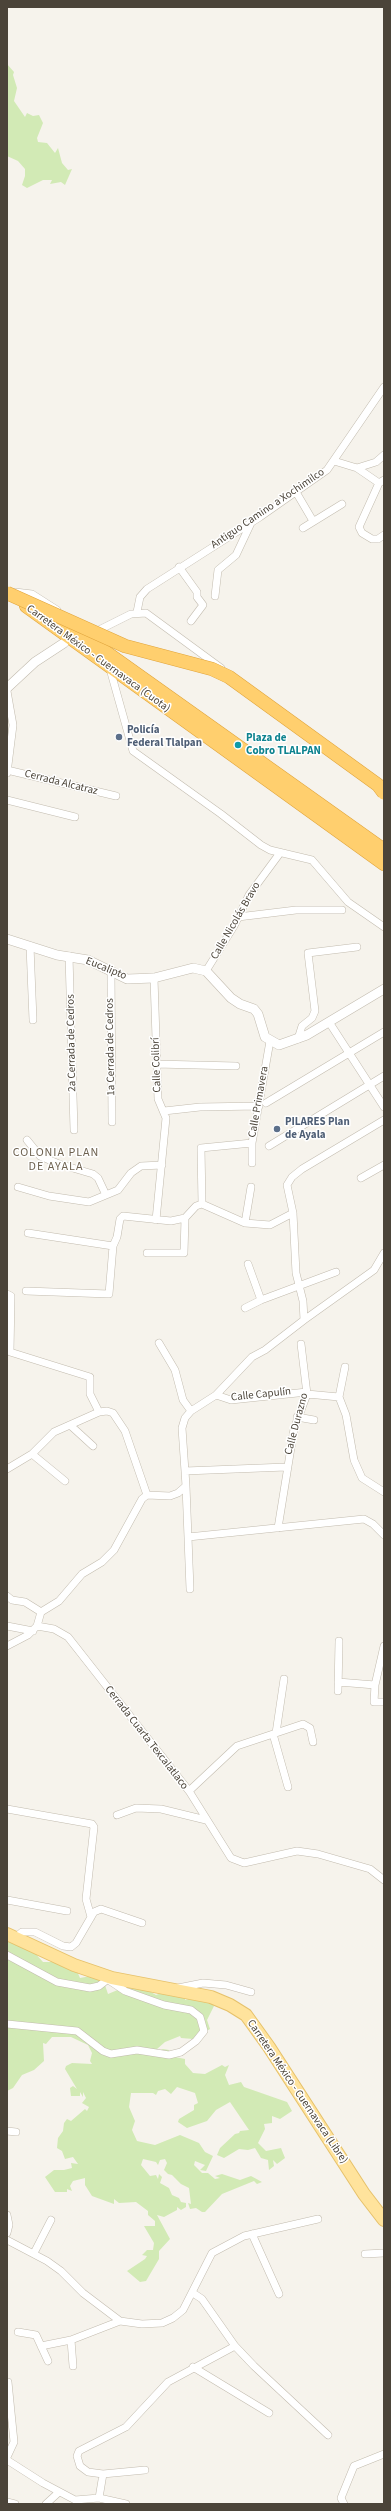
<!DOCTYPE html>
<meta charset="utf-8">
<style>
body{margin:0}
#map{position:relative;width:391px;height:2511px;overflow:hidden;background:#f6f3ec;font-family:"Source Sans 3",sans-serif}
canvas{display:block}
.frame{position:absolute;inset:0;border:8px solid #4b4439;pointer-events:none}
</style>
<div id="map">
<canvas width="391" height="2511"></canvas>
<div class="frame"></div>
</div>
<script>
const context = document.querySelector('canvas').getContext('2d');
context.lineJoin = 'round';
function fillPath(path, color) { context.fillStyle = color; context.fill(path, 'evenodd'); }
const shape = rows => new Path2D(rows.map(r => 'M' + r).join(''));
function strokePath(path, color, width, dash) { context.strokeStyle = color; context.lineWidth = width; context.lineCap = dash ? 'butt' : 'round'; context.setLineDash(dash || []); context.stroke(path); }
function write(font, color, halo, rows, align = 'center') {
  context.font = font + ' "Source Sans 3",sans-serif'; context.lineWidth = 3; context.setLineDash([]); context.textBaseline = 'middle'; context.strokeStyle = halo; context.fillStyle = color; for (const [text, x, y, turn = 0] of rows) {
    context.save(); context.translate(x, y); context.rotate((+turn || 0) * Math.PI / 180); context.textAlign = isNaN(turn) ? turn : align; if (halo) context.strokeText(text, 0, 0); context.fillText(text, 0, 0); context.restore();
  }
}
fillPath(shape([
 [7,64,14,72,13,75,17,88,14,101,25,117,27,113,33,116,39,115,43,123,37,138,38,142,47,143,55,153,58,148,62,163,68,170,72,169,65,185,61,182,50,184,52,180,43,180,27,188,22,185,25,176,25,169,18,161,7,156],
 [27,1935,34,1952,43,1962,58,1962,76,1969,80,1978,91,1976,103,1979,108,1994,120,1989,118,1986,146,1989,156,1995,169,1990,185,1994,185,2000,195,1997,212,2003,214,2006,207,2020,210,2029,193,2039,181,2038,180,2036,165,2042,157,2049,158,2051,163,2049,169,2050,168,2053,175,2057,185,2059,185,2064,193,2073,205,2074,222,2065,225,2067,229,2065,225,2075,229,2085,241,2082,244,2087,287,2102,292,2111,280,2119,272,2116,272,2123,264,2124,265,2129,258,2143,266,2151,281,2148,285,2158,277,2164,273,2160,274,2166,269,2170,268,2160,261,2158,255,2148,248,2150,239,2149,224,2158,217,2155,220,2148,235,2134,239,2133,240,2131,249,2130,230,2102,216,2110,207,2121,187,2128,178,2122,179,2119,194,2110,194,2105,198,2103,195,2093,177,2087,171,2094,165,2089,158,2091,156,2095,153,2093,131,2093,129,2107,135,2121,132,2130,137,2141,155,2145,180,2135,199,2143,205,2152,213,2156,206,2171,200,2170,205,2165,195,2161,194,2165,202,2173,208,2173,215,2179,220,2178,215,2176,222,2174,240,2180,251,2176,262,2182,257,2184,254,2181,222,2194,205,2212,202,2212,196,2208,190,2209,188,2203,191,2204,189,2188,181,2184,172,2175,168,2174,164,2170,167,2163,165,2159,160,2160,158,2165,156,2162,143,2159,141,2165,150,2176,156,2175,158,2179,159,2174,162,2177,160,2183,169,2188,172,2195,179,2198,181,2202,186,2203,186,2207,181,2210,177,2207,177,2210,164,2217,157,2215,170,2239,159,2251,159,2259,146,2281,140,2282,127,2271,145,2259,147,2256,142,2255,147,2250,153,2250,154,2243,144,2226,155,2226,155,2221,148,2215,148,2211,136,2202,119,2203,114,2199,114,2204,92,2196,85,2185,85,2178,73,2181,70,2186,72,2191,67,2189,67,2192,55,2192,45,2177,54,2170,64,2170,72,2168,71,2163,78,2164,73,2157,65,2159,62,2151,57,2148,58,2138,63,2131,64,2123,67,2119,71,2121,85,2109,87,2111,89,2107,82,2103,86,2098,83,2092,83,2097,80,2092,80,2096,71,2096,70,2088,73,2086,77,2089,65,2069,66,2066,72,2063,92,2064,90,2061,92,2053,88,2045,71,2037,52,2037,46,2044,43,2043,44,2061,34,2070,22,2075,13,2088,7,2091,7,1936,18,1938]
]), '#d2eab5');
const minor = shape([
 [334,461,357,468,376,462,384,455],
 [357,468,379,483,384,480],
 [379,483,359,527,362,533,372,539,378,539,384,535],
 [296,492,313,521],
 [303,528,342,504],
 [179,567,197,592,197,597,203,605,191,621],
 [15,592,32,594,57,610],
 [215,596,218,570,236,555,251,523],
 [137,612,140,597,147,589,260,517,327,470,384,387],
 [95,632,131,614,146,613,221,668],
 [110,669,133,751,221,814,261,845,270,850,312,860,348,902,384,927],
 [7,691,13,725,7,773],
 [7,770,116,796],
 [7,800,75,817],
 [238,917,296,910,342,910],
 [30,946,33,1020],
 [69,956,74,1130],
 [111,971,112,1122],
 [206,971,234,926,249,895,280,853],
 [154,978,158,1099,166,1118,156,1220],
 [329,1022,384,1107],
 [298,1039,302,1026,312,1018,315,1011,308,953,357,947],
 [156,1064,236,1066],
 [266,1103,384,1032],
 [164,1111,200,1107,259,1106],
 [27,1140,40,1156,59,1164,93,1174,98,1178,106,1195],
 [269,1146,384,1076],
 [252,1163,252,1143,270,1041],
 [361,1178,384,1165],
 [18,1187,49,1196,89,1202,118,1190,131,1173,141,1166,162,1165],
 [202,1204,201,1148,252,1143],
 [245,1223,251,1187],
 [28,1233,113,1246,117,1237,120,1219,123,1216,171,1221,185,1218,196,1206,202,1204,245,1223,270,1225,293,1213],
 [147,1253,184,1253,185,1218],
 [248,1264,261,1300],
 [26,1291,109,1294,113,1246],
 [7,1294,11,1296,10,1352,90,1377,90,1394,99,1412],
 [245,1308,261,1300,336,1272],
 [304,1320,374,1270,384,1253],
 [159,1343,175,1370,183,1400,191,1411],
 [345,1367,339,1397,346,1415,354,1460,362,1478,384,1492],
 [307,1394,339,1397],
 [216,1395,231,1400,307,1392],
 [297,1417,314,1420],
 [70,1425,93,1446],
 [32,1454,65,1481],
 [7,1469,32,1454,54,1432,99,1412,107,1411,113,1413,125,1431,147,1495],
 [185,1471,286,1467],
 [186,1486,190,1589],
 [278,1528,294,1429,307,1394,301,1344],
 [188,1537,364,1519,373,1524,384,1535],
 [7,1596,12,1600,25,1602,41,1612],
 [7,1626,33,1631],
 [37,1626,54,1629,68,1637,189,1791,231,1858,244,1863,297,1851,318,1854,370,1869,384,1880],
 [7,1646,28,1635,37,1626,41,1612,59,1601,82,1574,102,1562,114,1550,142,1499,147,1495,170,1496,178,1493,186,1486,182,1428,185,1418,191,1411,216,1395,252,1357,265,1350,304,1320,303,1301,296,1273,293,1213,287,1185,292,1177,302,1169,384,1120],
 [384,1646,375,1685,374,1702,384,1702],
 [338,1682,375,1685],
 [338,1691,339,1641],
 [276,1733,284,1679],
 [273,1734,288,1787],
 [189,1791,237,1746,303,1724,310,1728,313,1742],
 [7,1809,92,1824,94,1827,86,1899,91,1917],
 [117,1815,136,1808,161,1809,206,1820],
 [7,1900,67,1911],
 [15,1938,22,1932,35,1932,63,1946,71,1947,76,1943,94,1912,101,1909,142,1923],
 [7,1955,57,1982,90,1988,99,1986,108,1979],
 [178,1988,203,1983,226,1985,251,1992],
 [7,2024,77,2031,103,2051,111,2054,137,2050,169,2055,181,2052,196,2041,204,2031,200,2017,191,2010,164,2005,125,1991,107,1979],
 [7,2131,16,2132],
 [7,2215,9,2225,7,2233],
 [252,2234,279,2294],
 [7,2240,47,2261,61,2271,83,2293,120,2321,142,2324,162,2323,173,2318,183,2310,212,2253,244,2236,318,2219],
 [34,2253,51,2220],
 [365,2254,384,2253],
 [193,2293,202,2299,235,2346,254,2366,328,2435],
 [18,2332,36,2335,48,2361],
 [41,2346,71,2340],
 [73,2366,71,2340,120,2321],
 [193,2367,269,2413],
 [7,2457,14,2442,8,2382],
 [7,2460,43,2483,75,2500,99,2498,126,2504],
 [145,2470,103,2474,88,2472,80,2466,77,2456,79,2451,126,2427,168,2382,235,2346],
 [99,2498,103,2474],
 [7,2502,15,2504],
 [46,2504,59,2492],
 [344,2504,341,2498,354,2466,384,2454]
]);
const tertiary = shape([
 [7,688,35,662,64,643],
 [7,939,57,955,88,960,127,979,154,978,193,968,206,971,231,998,240,1004,254,1009,258,1014,265,1037,279,1045,307,1035,384,989]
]);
const primary = shape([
 [7,1934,74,1965,112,1978,211,1997,230,2005,246,2015,269,2047,364,2194,384,2220]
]);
const motorway = shape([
 [26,606,384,864],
 [65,623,384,850]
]);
strokePath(minor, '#c2bbae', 8);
strokePath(tertiary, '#c2bbae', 10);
strokePath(primary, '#e6c16a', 14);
strokePath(motorway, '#e0a43c', 14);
strokePath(minor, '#fff', 7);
strokePath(tertiary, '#fff', 9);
strokePath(primary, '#ffe39c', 12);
strokePath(motorway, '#ffcf6e', 13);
const motorwayBridge = shape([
 [7,593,125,646,212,669,229,677,378,785,384,793]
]);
strokePath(motorwayBridge, '#e0a43c', 14, []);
strokePath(motorwayBridge, '#ffcf6e', 13);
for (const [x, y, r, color] of [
 [119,737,4,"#5c6f8a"],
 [238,745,4,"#0f9aa8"],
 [277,1129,4,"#5c6f8a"]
]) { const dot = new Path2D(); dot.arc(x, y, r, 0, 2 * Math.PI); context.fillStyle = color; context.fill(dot); strokePath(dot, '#fff', 1.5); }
write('11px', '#4b4439', '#fff', [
 ["Antiguo Camino a Xochimilco",268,509,-34],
 ["Carretera México - Cuernavaca (Cuota)",98,659,36],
 ["Cerrada Alcatraz",61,783,14],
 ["Calle Nicolás Bravo",236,921,-60],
 ["Eucalipto",106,969,22],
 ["2a Cerrada de Cedros",72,1043,-91],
 ["1a Cerrada de Cedros",111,1047,-91],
 ["Calle Colibrí",157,1065,-92],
 ["Calle Primavera",259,1102,-80],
 ["Calle Capulín",261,1395,-6],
 ["Calle Durazno",297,1424,-75],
 ["Cerrada Cuarta Texcalatlaco",146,1738,52],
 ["Carretera México - Cuernavaca (Libre)",297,2092,56]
]);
write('bold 11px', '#4e5e75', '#fff', [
 ["Policía",127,731],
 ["Federal Tlalpan",127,744],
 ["PILARES Plan",285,1123],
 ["de Ayala",285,1136]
], 'left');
write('bold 11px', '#0d838f', '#fff', [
 ["Plaza de",246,739],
 ["Cobro TLALPAN",246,752]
], 'left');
context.letterSpacing = '1px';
write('12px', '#6e6250', '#fff', [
 ["COLONIA PLAN",56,1153],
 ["DE AYALA",56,1167]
]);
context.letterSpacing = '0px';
</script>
